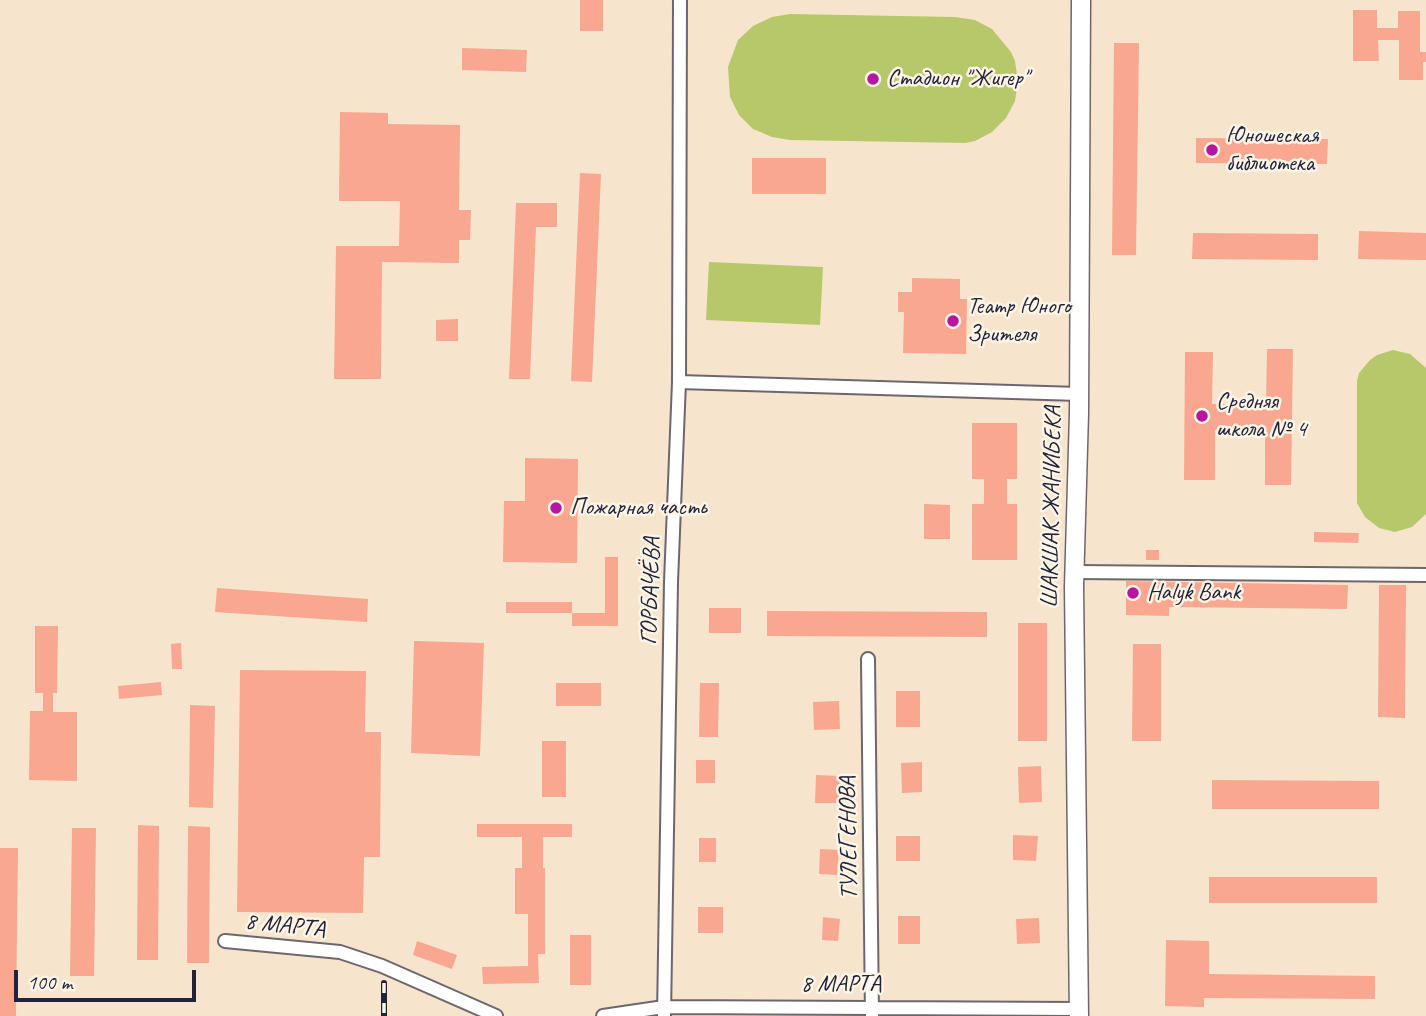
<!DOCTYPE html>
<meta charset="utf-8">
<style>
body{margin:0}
#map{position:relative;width:1426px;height:1016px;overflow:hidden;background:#f7e4cc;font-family:Caveat,sans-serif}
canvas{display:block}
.scale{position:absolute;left:14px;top:970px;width:182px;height:32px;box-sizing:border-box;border:4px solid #22223b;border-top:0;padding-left:9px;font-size:21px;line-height:24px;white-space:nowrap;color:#22223b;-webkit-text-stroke:5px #fcf5e5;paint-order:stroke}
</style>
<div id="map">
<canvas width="1426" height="1016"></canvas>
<div class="scale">100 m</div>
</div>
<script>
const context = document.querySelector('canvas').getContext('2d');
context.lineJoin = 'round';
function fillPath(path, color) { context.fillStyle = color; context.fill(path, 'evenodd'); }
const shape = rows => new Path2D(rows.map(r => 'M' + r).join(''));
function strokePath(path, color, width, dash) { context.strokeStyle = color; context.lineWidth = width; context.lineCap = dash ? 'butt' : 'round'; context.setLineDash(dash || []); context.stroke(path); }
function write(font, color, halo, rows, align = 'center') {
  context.font = font + ' Caveat,sans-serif'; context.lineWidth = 5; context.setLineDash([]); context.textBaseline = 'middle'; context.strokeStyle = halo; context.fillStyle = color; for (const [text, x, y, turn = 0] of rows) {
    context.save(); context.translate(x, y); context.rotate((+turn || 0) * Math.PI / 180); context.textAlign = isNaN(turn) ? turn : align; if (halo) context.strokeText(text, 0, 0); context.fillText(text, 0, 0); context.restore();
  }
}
fillPath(shape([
 [790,14,955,17,975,20,992,29,1011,52,1015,61,1018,81,1015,101,1006,118,992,132,975,141,965,143,790,140,772,137,753,129,739,115,730,97,728,67,738,40,753,26,772,17],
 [709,262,823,267,820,325,706,320],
 [1393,350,1410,354,1426,368,1426,514,1412,527,1395,532,1379,528,1365,517,1357,503,1357,381,1359,373,1370,360,1377,355]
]), '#b7c86b');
fillPath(shape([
 [580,0,603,0,603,31,580,31],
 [1353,10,1377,10,1377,28,1398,28,1398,11,1420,11,1420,52,1426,52,1426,62,1423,62,1423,80,1399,80,1399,40,1378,40,1379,61,1353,61],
 [1114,43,1139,43,1136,255,1112,255],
 [462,48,527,50,526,72,462,70],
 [340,112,388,113,388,124,460,125,459,210,471,210,470,240,459,240,459,263,382,262,381,379,334,379,336,246,399,246,400,201,339,201],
 [1196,138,1328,139,1327,164,1196,163],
 [752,158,826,158,826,194,752,194],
 [580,173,601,174,592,382,571,381],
 [516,203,557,203,557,227,536,227,530,379,509,379],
 [1359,231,1426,233,1426,260,1358,259],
 [1193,233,1318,234,1318,260,1192,259],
 [912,278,960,279,960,299,967,299,966,354,903,353,904,312,898,312,898,292,912,292],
 [458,319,458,341,436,341,436,320],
 [1267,349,1293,349,1291,485,1265,485,1265,430,1215,430,1215,480,1184,480,1185,352,1213,352,1212,404,1266,404],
 [972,423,1017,423,1017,479,1007,479,1007,504,1017,504,1017,560,972,560,972,504,984,504,984,479,972,479],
 [525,458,578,459,577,563,503,562,504,501,525,501],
 [924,504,950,505,950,539,924,539],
 [1314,532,1359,533,1358,543,1314,542],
 [1146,550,1159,550,1159,560,1146,560],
 [605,557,618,557,618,626,572,626,572,613,605,613],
 [1126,581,1348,585,1347,609,1169,607,1169,616,1126,615],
 [1379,585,1406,585,1405,718,1378,717],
 [217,588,368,599,367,622,215,612],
 [506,602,572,602,572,613,506,613],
 [709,608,741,608,741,633,709,633],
 [767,611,987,612,987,637,767,636],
 [1018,623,1047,623,1047,741,1018,741],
 [35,626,58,626,57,693,53,693,53,712,77,712,77,781,29,780,30,711,43,711,43,693,35,693],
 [414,641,484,643,480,756,411,753],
 [181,643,182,669,172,669,171,644],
 [1133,644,1161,644,1161,741,1132,741],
 [240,670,366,671,365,732,381,732,380,857,364,857,363,913,237,912],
 [161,682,162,695,119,699,118,686],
 [556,683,601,683,601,706,556,706],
 [700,683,719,683,718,737,699,737],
 [896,691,920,691,920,727,896,727],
 [839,701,840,729,814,730,813,702],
 [190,705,215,706,213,808,189,807],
 [542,741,566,741,566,797,542,797],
 [696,760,715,760,715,783,696,783],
 [922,762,922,792,902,793,901,763],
 [1041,766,1042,802,1019,803,1018,767],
 [816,775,840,776,839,803,815,803],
 [1212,780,1379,781,1379,809,1212,809],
 [477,824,572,824,572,837,543,837,543,868,545,868,545,954,538,954,539,983,483,984,482,967,528,966,528,914,515,914,515,868,522,868,522,837,477,837],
 [138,825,159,826,158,960,137,960],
 [188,826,210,827,209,963,187,963],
 [72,828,96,828,94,976,70,976],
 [1013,835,1038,836,1036,861,1013,860],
 [896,836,920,836,920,861,896,861],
 [699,838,716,838,716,862,699,862],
 [0,848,18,848,16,1016,0,1016],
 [820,849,839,850,837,875,819,874],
 [1209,877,1377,877,1377,903,1209,903],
 [698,907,723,907,723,933,698,933],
 [898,916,920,916,920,944,898,944],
 [823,917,840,919,838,941,822,940],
 [1039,918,1040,943,1017,944,1016,919],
 [570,935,591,935,591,985,570,985],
 [1166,940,1209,941,1209,974,1375,976,1375,999,1204,998,1204,1007,1165,1006],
 [417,941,457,955,452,969,413,955]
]), '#f9a790');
const street = shape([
 [679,382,1079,394],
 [1075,572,1426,575],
 [868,659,872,1016],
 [225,941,340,952,382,966,496,1016],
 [603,1016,664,1007,1079,1009],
 [664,1016,671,582,679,382,680,0]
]);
const secondary = shape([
 [1079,1016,1074,587,1079,413,1081,0]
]);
strokePath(street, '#6d666e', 16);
strokePath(secondary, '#6d666e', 21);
strokePath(street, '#fff', 12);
strokePath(secondary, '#fff', 18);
const rail = shape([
 [384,983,384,1016]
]);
strokePath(rail, '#22223b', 6);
strokePath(rail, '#fcf5e5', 3.5, [10]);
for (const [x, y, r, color] of [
 [873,79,7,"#b5179e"],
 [1212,150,7,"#b5179e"],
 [953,321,7,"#b5179e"],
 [1202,416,7,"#b5179e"],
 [556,508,7,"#b5179e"],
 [1133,593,7,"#b5179e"]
]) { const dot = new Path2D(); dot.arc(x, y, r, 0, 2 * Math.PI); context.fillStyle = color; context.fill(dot); strokePath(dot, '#fcf5e5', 2.5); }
write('24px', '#22223b', '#fcf5e5', [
 ["Стадион \"Жигер\"",887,79],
 ["Юношеская",1226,136],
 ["библиотека",1226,164],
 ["Театр Юного",967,307],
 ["Зрителя",967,335],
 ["Средняя",1216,402],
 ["школа № 4",1216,430],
 ["Пожарная часть",570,508],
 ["Halyk Bank",1147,593]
], 'left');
write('24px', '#22223b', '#fcf5e5', [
 ["ШАКШАК ЖАНИБЕКА",1052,507,-89],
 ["ГОРБАЧЁВА",651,591,-88],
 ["ТУЛЕГЕНОВА",849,838,-91],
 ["8 МАРТА",285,926,6],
 ["8 МАРТА",841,985]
]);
</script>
